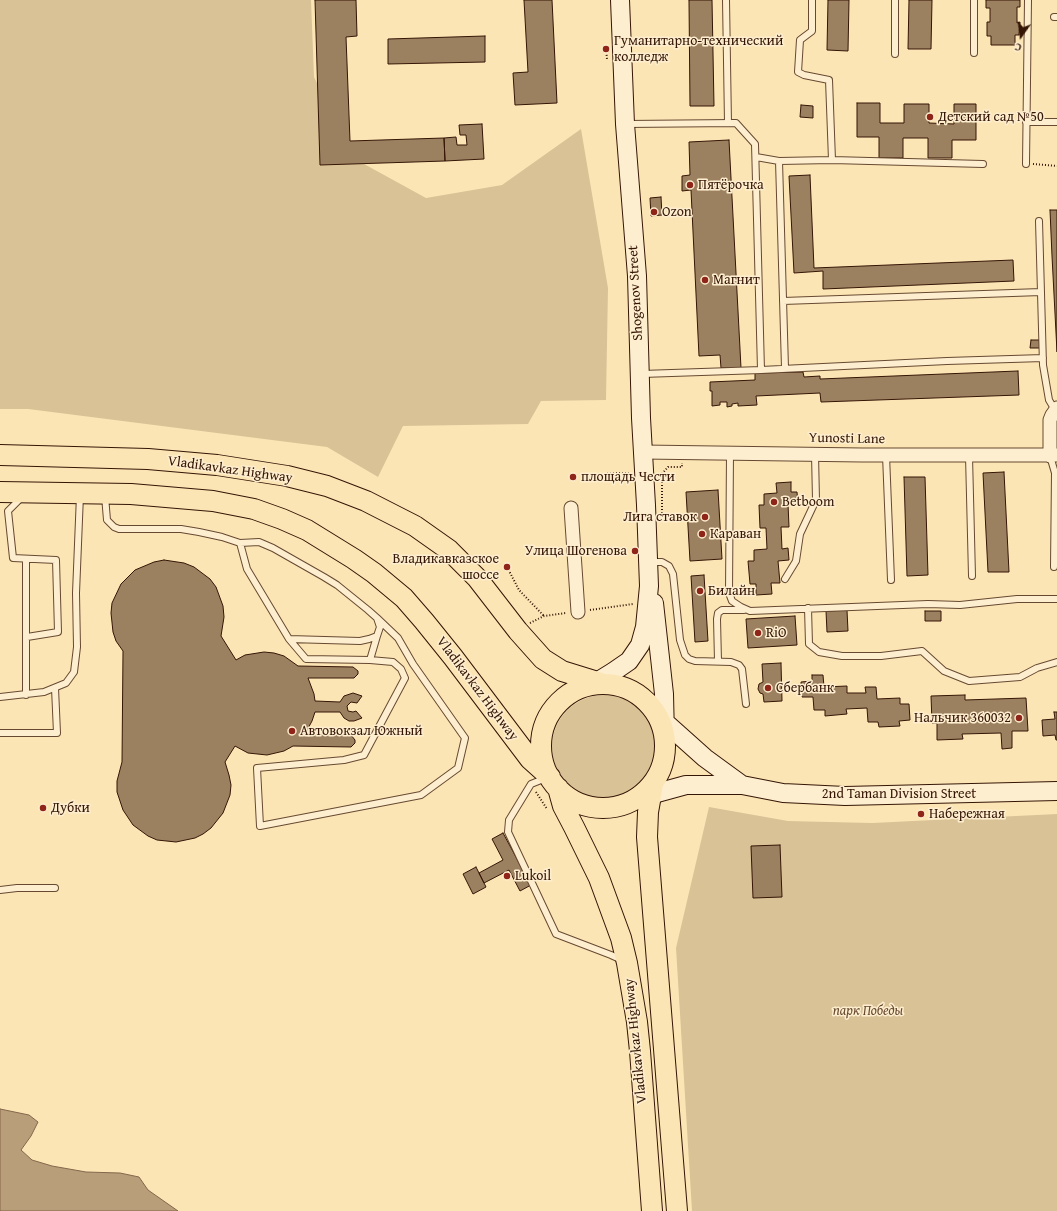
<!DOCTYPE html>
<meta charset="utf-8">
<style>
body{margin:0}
#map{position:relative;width:1057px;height:1211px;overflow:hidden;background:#fce5b5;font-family:"Gentium Book Plus",serif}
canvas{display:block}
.north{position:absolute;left:1001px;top:16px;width:40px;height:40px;-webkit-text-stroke:3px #fdeecf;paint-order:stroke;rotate:194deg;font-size:11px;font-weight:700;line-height:16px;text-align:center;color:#351505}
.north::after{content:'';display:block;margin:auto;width:14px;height:18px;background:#351505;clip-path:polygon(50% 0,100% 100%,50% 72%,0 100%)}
</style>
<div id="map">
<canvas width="1057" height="1211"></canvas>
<div class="north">С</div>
</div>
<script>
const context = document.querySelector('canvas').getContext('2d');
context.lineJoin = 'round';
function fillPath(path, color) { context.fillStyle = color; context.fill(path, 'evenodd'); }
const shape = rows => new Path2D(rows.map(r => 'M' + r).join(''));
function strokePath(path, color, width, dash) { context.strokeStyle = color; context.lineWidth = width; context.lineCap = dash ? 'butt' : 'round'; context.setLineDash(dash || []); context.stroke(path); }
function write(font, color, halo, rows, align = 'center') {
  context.font = font + ' "Gentium Book Plus",serif'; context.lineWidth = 3; context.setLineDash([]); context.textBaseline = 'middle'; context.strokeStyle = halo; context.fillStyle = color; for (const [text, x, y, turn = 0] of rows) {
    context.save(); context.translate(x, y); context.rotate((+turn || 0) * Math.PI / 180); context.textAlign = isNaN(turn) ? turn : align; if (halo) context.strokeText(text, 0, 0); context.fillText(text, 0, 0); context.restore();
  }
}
fillPath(shape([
 [0,0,311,0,314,77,355,159,426,198,502,185,581,129,608,288,606,400,541,401,528,424,403,426,378,477,327,447,28,409,0,409],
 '552 747a52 52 0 1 1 104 0a52 52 0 1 1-104 0Z',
 [709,807,788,821,872,823,1057,814,1057,1211,692,1211,676,948]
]), '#dac297');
const water = shape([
 [0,1109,29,1115,38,1122,31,1136,21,1150,32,1160,52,1166,86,1172,120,1173,139,1177,148,1190,178,1211,0,1211,0,1109]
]);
fillPath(water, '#b89e79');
strokePath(water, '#84674b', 1);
const building = shape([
 [315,0,356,0,357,36,346,37,350,141,444,138,445,161,320,165,315,0],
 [524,0,552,0,557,103,515,105,513,73,528,72,524,0],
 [689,0,712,0,714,106,690,106,689,0],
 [828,0,849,0,848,51,827,50,828,0],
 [909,0,932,0,931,49,908,49,909,0],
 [986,0,1020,0,1020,7,1017,7,1017,23,1020,22,1019,35,1015,35,1015,45,991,45,991,36,987,36,987,22,990,22,990,8,986,8,986,0],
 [485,36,485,62,388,64,388,39,485,36],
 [857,103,880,103,880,123,904,123,904,104,929,104,929,123,954,124,954,104,976,104,976,140,952,140,952,158,928,158,928,138,903,138,903,158,879,158,879,137,857,137,857,103],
 [801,105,813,106,813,118,800,117,801,105],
 [482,124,484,159,445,161,444,138,456,137,457,145,467,145,466,135,460,135,459,125,482,124],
 [729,140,741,368,721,368,720,355,699,356,691,190,682,191,682,176,690,175,689,142,729,140],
 [810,175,814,268,1013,260,1014,281,823,289,823,271,794,273,789,176,810,175],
 [661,197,662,215,651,216,650,198,661,197],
 [1050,210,1057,210,1057,352,1052,256,1050,210],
 [1031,340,1041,340,1041,348,1030,348,1031,340],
 [1018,371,1019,395,821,402,820,393,756,396,757,405,738,406,738,403,732,404,732,406,727,407,727,402,720,402,720,405,712,406,712,391,710,391,710,382,755,380,755,373,803,372,804,377,820,376,820,379,1018,371],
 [1004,472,1009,572,988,572,983,473,1004,472],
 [904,477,925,477,928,575,907,576,904,477],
 [791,482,791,492,797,492,798,504,788,504,789,527,781,527,782,549,788,548,789,560,778,561,780,583,771,583,772,594,756,595,756,584,750,584,748,561,754,561,754,550,767,549,766,528,760,528,759,505,764,505,764,494,777,493,776,483,791,482],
 [718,490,722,559,690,561,686,492,718,490],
 [164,560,184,563,194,567,210,579,216,587,223,606,224,617,221,636,236,660,245,655,264,652,274,653,284,656,298,666,353,667,358,671,358,674,354,678,308,678,314,694,315,701,340,702,344,696,353,693,362,696,357,703,351,702,347,706,348,711,353,712,356,711,362,718,354,721,349,721,344,718,340,712,315,712,312,721,305,734,351,735,355,740,355,743,351,747,293,746,284,751,267,755,248,753,235,746,225,762,229,775,231,785,230,795,223,813,211,828,203,834,195,838,176,842,157,840,148,836,133,825,123,810,117,792,117,781,122,762,123,651,116,641,113,632,111,613,112,603,121,584,135,570,154,562,164,560],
 [704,575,708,641,695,642,691,576,704,575],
 [847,610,848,631,827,632,826,611,847,610],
 [925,611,941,611,941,621,925,621,925,611],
 [795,616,797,645,748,648,746,619,795,616],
 [781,663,782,701,764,702,763,694,760,693,758,689,759,684,763,682,762,664,781,663],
 [812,675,823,675,824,687,847,686,847,693,866,693,865,687,876,687,877,699,900,698,900,704,909,704,910,720,899,721,900,726,879,727,878,722,868,722,867,708,846,709,847,714,825,716,825,710,814,710,813,697,802,697,801,682,812,681,812,675],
 [965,695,965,700,1026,698,1028,731,1012,731,1012,748,1002,749,1001,733,962,734,963,739,937,740,937,723,932,723,931,696,965,695],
 [1054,712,1057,712,1057,740,1056,740,1055,735,1043,736,1042,720,1055,719,1054,712],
 [503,833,531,885,520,891,509,870,484,883,479,873,503,860,492,839,503,833],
 [780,845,782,897,753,898,751,846,780,845],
 [476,867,486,887,473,894,463,874,476,867]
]);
fillPath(building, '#9c8161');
strokePath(building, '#351505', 1);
const lane = shape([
 [726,0,728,123],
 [812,0,812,31,800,40,798,72,804,75,829,80,832,160],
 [1054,17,1057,17],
 [974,53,974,0],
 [895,54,895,0],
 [1026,122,1057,122],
 [626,124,736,123,755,144,761,370,642,374],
 [756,157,779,161,785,368],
 [779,161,832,160,983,164],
 [1026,164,1028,0],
 [1039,221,1043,365,1049,400,1055,410],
 [783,301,1041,292],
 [761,370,947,361,1043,358],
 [730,453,729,593,732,601,741,607,750,611,928,604,960,605,1017,599,1057,599],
 [886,455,891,580],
 [969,456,972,576],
 [1050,456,1055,473,1054,567],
 [105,496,107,520,114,527,119,529,181,529,199,532,222,537,240,543,259,542,273,548,324,577,337,585,368,610,377,618,380,627,377,636,369,639,360,641,289,639,247,569,240,543],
 [22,497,8,511,13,558,56,560,58,632,27,637],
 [650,562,662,562,669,566,673,574,680,640,685,655,689,659,695,661,731,662,739,665,742,669,746,704],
 [785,579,796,561,800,534,816,500,815,454],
 [808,608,809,644,819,652,842,656,881,656,922,651,944,671,969,681,1020,677,1037,668,1057,662],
 [289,639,306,659,370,660,377,636],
 [370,660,393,662,401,669,405,678,364,755,344,760,257,768,260,826,421,795,458,768,465,738,413,664,398,638,377,618],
 [718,661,717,619,718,613,722,610,744,610],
 [26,695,26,559],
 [0,697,44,692,66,683,74,672,77,647,76,593,80,495],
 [0,733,57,733,55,688],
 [546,778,531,784,509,820,508,832,556,934,611,955,622,960],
 [0,890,17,888,55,888]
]);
const street = shape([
 [643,452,862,455,1057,455],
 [1050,456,1050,420,1052,415,1057,408],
 [571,508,578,612]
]);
const secondary = shape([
 [654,603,664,694,665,737],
 [592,685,613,672,629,661,640,645,645,627,649,586,646,505,641,418,637,276,625,124,620,0],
 [658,716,705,758,742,785],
 [635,799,686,785,742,785,783,793,845,796,1057,791]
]);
const primary = shape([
 [0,455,148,459,217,465,287,476,327,486,366,501,415,526,449,550,477,578,518,631,543,659,562,671,604,684],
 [0,492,131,494,213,501,254,509,282,519,307,530,354,559,374,573,404,598,424,621,453,657,530,759,550,777],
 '541 746a62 62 0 1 1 124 0a62 62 0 1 1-124 0Z',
 [653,784,648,812,647,837,677,1211],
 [558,788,563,806,574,827,599,878,621,938,627,963,637,1022,640,1051,652,1211]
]);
strokePath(lane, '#674931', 8);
strokePath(street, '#674931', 15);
strokePath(secondary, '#351505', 20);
strokePath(primary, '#351505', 22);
strokePath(shape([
 [606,49,607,59],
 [1033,164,1057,166],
 [607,473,630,473],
 [662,513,662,474,668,467,682,467,682,463],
 [507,567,519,590,544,616],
 [590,610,633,604],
 [530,623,544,616,566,613],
 [536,792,547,809]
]), '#351505', 2, [1, 2]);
strokePath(lane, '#fdeecf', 6);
strokePath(street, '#fdeecf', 13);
strokePath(secondary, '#fdeecf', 18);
strokePath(primary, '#fce5b5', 20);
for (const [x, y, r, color] of [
 [606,49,4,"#8f2418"],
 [930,117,4,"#8f2418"],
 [690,185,4,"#8f2418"],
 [654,212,4,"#8f2418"],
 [705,280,4,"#8f2418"],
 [573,477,4,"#8f2418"],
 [774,502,4,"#8f2418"],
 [705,517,4,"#8f2418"],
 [702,534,4,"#8f2418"],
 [635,551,4,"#8f2418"],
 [507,567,4,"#8f2418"],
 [700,591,4,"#8f2418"],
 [758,633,4,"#8f2418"],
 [768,688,4,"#8f2418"],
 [1019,718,4,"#8f2418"],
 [292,731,4,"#8f2418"],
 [43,808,4,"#8f2418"],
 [921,814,4,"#8f2418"],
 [507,876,4,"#8f2418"]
]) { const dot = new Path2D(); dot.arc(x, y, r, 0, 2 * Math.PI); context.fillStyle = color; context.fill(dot); strokePath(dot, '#fdeecf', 1.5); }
write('14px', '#351505', '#fdeecf', [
 ["Гуманитарно-технический",614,41],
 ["колледж",614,57],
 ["Детский сад №50",938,117],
 ["Пятёрочка",698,185],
 ["Ozon",662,212],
 ["Магнит",713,280],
 ["площадь Чести",581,477],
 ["Betboom",782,502],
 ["Лига ставок",697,517,"right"],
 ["Караван",710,534],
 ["Улица Шогенова",627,551,"right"],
 ["Владикавказское",499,559,"right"],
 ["шоссе",499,575,"right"],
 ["Билайн",708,591],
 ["RiO",766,633],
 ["Сбербанк",776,688],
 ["Нальчик 360032",1011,718,"right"],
 ["Автовокзал Южный",300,731],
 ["Дубки",51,808],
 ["Набережная",929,814],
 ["Lukoil",515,876]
], 'left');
write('14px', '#351505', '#fdeecf', [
 ["Shogenov Street",636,293,-93],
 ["Yunosti Lane",847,439,1],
 ["Vladikavkaz Highway",230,470,8],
 ["Vladikavkaz Highway",477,689,53],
 ["2nd Taman Division Street",899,794],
 ["Vladikavkaz Highway",636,1041,-96]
]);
write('italic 14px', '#674931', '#fdeecf', [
 ["парк Победы",868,1011]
]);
</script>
